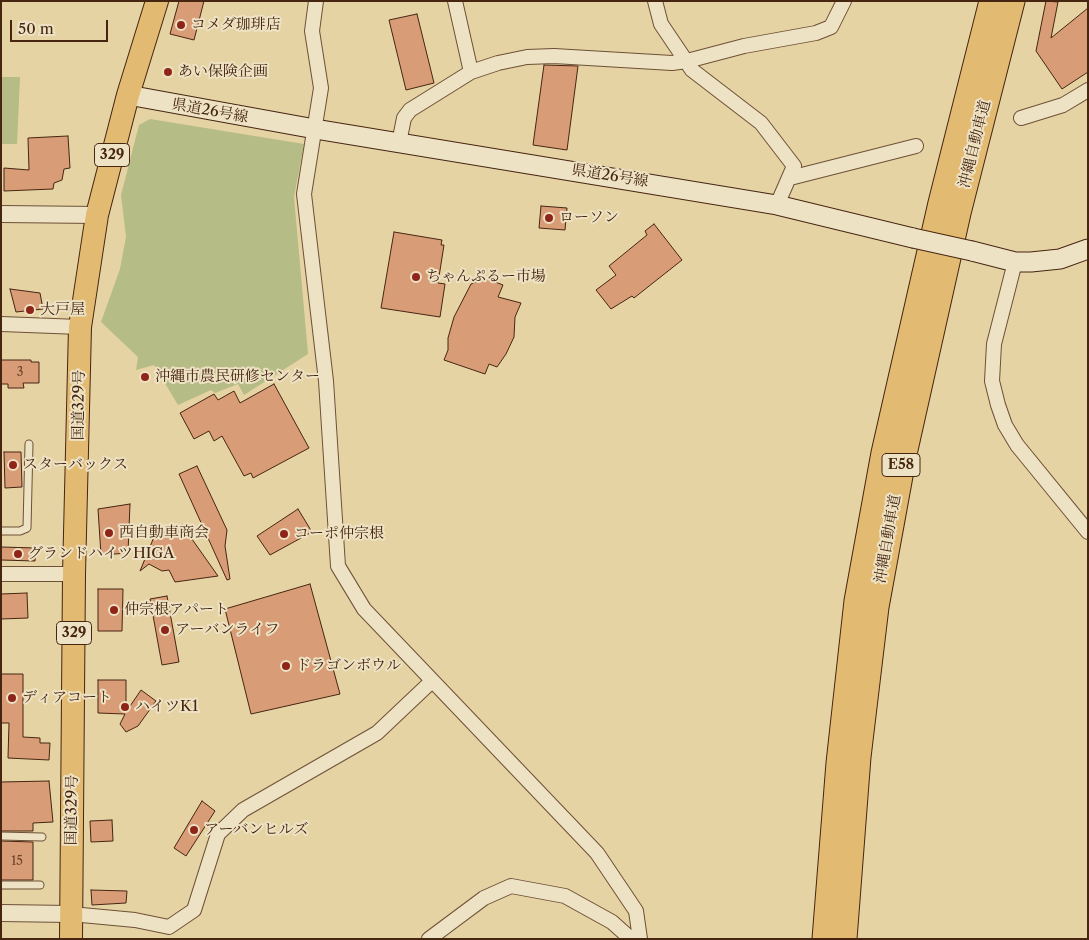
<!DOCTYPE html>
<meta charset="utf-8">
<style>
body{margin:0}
#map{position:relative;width:1089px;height:940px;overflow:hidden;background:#e5d3a4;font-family:"Libre Caslon Text",serif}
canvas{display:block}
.frame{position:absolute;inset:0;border:2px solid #462511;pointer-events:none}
.scale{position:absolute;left:10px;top:20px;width:98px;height:22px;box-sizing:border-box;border:2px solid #462511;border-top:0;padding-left:6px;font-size:15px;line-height:18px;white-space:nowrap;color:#462511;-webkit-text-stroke:4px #eee2c4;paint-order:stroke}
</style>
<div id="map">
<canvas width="1089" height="940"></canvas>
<div class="frame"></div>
<div class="scale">50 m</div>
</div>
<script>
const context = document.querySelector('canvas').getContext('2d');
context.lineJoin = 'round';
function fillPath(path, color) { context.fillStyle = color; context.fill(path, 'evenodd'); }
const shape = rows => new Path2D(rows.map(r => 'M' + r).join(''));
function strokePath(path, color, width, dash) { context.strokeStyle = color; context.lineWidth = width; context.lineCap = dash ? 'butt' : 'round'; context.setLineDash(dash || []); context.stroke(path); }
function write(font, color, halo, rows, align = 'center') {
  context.font = font + ' "Libre Caslon Text","Noto Serif JP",serif'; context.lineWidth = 4; context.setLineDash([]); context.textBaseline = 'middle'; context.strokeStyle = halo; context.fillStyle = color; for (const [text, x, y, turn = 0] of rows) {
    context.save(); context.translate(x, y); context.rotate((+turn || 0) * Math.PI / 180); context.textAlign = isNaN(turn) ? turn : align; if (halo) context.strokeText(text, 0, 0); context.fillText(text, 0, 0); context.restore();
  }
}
fillPath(shape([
 [1,77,20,77,17,144,1,144],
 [150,119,304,144,294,197,308,354,244,395,238,384,215,393,211,390,178,405,154,365,136,370,138,357,101,322,120,269,126,237,121,195,139,125]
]), '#b5bc85');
const building = shape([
 [179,1,204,1,194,40,170,34,179,1],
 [1046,1,1058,2,1051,38,1088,8,1088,72,1062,89,1036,51,1046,1],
 [417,14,434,83,406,90,389,20,417,14],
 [544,65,578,66,567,150,533,145,544,65],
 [68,136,70,168,64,169,62,180,54,183,53,189,4,191,4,168,29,170,28,138,68,136],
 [541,206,567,208,565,230,539,228,541,206],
 [654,224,682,260,634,298,632,296,611,309,596,290,616,275,609,266,647,235,645,231,654,224],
 [394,232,442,240,441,245,444,245,438,283,445,284,440,317,381,308,394,232],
 [485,278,503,285,498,297,521,303,515,317,514,337,506,354,497,367,489,364,485,374,444,360,448,350,448,338,454,317,471,284,485,278],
 [10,289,40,293,43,309,16,312,10,289],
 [1,360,31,360,31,362,39,362,39,383,23,383,24,388,8,388,8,384,1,384,1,360],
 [274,384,309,448,253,478,251,473,244,476,222,436,214,441,209,431,194,439,180,413,214,394,218,400,234,391,240,403,274,384],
 [4,452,21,452,22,487,5,488,4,452],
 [197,466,227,530,225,546,230,579,227,580,179,474,197,466],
 [130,504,128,553,101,555,98,509,130,504],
 [298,509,312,532,270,555,257,536,298,509],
 [182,525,218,576,175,582,169,570,162,571,149,564,140,571,154,537,182,525],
 [1,547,36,548,35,561,1,560,1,547],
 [310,584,340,694,251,714,225,609,310,584],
 [98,589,123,589,122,631,98,631,98,589],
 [27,593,28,618,1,619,1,594,27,593],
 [167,596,179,662,162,665,150,599,167,596],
 [1,674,23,674,23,737,40,738,40,743,50,743,49,760,8,758,9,723,1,723,1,674],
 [98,680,126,680,126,712,141,690,156,701,138,726,126,732,120,724,125,714,98,713,98,680],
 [49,781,53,822,33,823,33,831,1,831,1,782,49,781],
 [202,801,215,811,186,856,174,848,202,801],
 [112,820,113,841,91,842,90,821,112,820],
 [1,841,33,842,33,880,1,880,1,841],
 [91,890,127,891,126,903,92,905,91,890]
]);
fillPath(building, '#d89c77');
strokePath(building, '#462511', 1);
const service = shape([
 [1,531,20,531,27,528,29,444],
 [1,836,42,837],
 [1,885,40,885]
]);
const minor = shape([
 [316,1,312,31,321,88,304,194,326,381,338,566,364,609,597,853,636,911,640,939],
 [455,1,471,72],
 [655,1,661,24,692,70,761,123,794,166,777,205],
 [1021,118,1063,105,1088,90],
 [399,143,404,118,410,110,471,72,498,63,527,57,554,56,672,63,687,61,744,46,816,33,831,27,844,1],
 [790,178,916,146],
 [1015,262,994,344,992,381,998,405,1005,425,1017,445,1088,532],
 [1,324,80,327],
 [1,574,74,574],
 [71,914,135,920,169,927,194,910,218,834,243,810,377,733,432,681],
 [429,939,484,898,511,886,565,896,612,922,631,939]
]);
const tertiary = shape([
 [1,214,97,215],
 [1,913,71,914]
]);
const secondary = shape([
 [128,95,315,129,777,205,913,238],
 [972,251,1015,262,1031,262,1060,259,1088,249]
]);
const trunk = shape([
 [71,939,74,574,80,327,97,215,128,95,157,1]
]);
const motorway = shape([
 [825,939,839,763,857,601,884,453,941,203,992,1],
 [844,939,858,757,876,607,904,454,958,213,1012,1]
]);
strokePath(service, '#6e5036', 9);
strokePath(minor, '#6e5036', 16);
strokePath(tertiary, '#6e5036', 18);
strokePath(secondary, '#462511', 21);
strokePath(trunk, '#462511', 24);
strokePath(motorway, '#462511', 27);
strokePath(service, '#eee2c4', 7);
strokePath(minor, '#eee2c4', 14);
strokePath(tertiary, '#eee2c4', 16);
strokePath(secondary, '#eee2c4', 19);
strokePath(trunk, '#e2ba72', 22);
strokePath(motorway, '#e2ba72', 25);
const secondaryBridge = shape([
 [913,238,972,251]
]);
strokePath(secondaryBridge, '#462511', 21, []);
strokePath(secondaryBridge, '#eee2c4', 19);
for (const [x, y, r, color] of [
 [181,25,5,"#8f2418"],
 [168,72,5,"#8f2418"],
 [549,218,5,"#8f2418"],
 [416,277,5,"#8f2418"],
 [30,310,5,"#8f2418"],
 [145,377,5,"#8f2418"],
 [13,465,5,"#8f2418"],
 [109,533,5,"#8f2418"],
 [284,534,5,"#8f2418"],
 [18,554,5,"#8f2418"],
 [114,610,5,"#8f2418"],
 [165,630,5,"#8f2418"],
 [286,666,5,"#8f2418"],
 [12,698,5,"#8f2418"],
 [125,707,5,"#8f2418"],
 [194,830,5,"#8f2418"]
]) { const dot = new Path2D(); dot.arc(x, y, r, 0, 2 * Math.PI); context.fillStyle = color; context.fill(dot); strokePath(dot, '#eee2c4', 2); }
write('12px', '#6a432a', null, [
 ["3",20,373],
 ["15",17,862]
]);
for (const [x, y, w] of [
 [112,155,35],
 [901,465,38],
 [74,633,35]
]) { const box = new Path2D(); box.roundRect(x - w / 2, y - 11.5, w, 23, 4); context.fillStyle = '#eee2c4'; context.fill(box); strokePath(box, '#462511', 1); }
write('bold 14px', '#462511', null, [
 ["329",112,155],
 ["E58",901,465],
 ["329",74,633]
]);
write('15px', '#462511', '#eee2c4', [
 ["コメダ珈琲店",191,25],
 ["あい保険企画",178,72],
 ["ローソン",559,218],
 ["ちゃんぷるー市場",426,277],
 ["大戸屋",40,310],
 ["沖縄市農民研修センター",155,377],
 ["スターバックス",23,465],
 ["西自動車商会",119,533],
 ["コーポ仲宗根",294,534],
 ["グランドハイツHIGA",28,554],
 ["仲宗根アパート",124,610],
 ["アーバンライフ",175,630],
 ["ドラゴンボウル",296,666],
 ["ディアコート",22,698],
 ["ハイツK1",135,707],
 ["アーバンヒルズ",204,830]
], 'left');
write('15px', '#462511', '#eee2c4', [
 ["県道26号線",210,111,10],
 ["沖縄自動車道",975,144,-76],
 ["県道26号線",610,176,9],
 ["国道329号",79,405,-89],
 ["沖縄自動車道",888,539,-80],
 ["国道329号",72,810,-89]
]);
</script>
